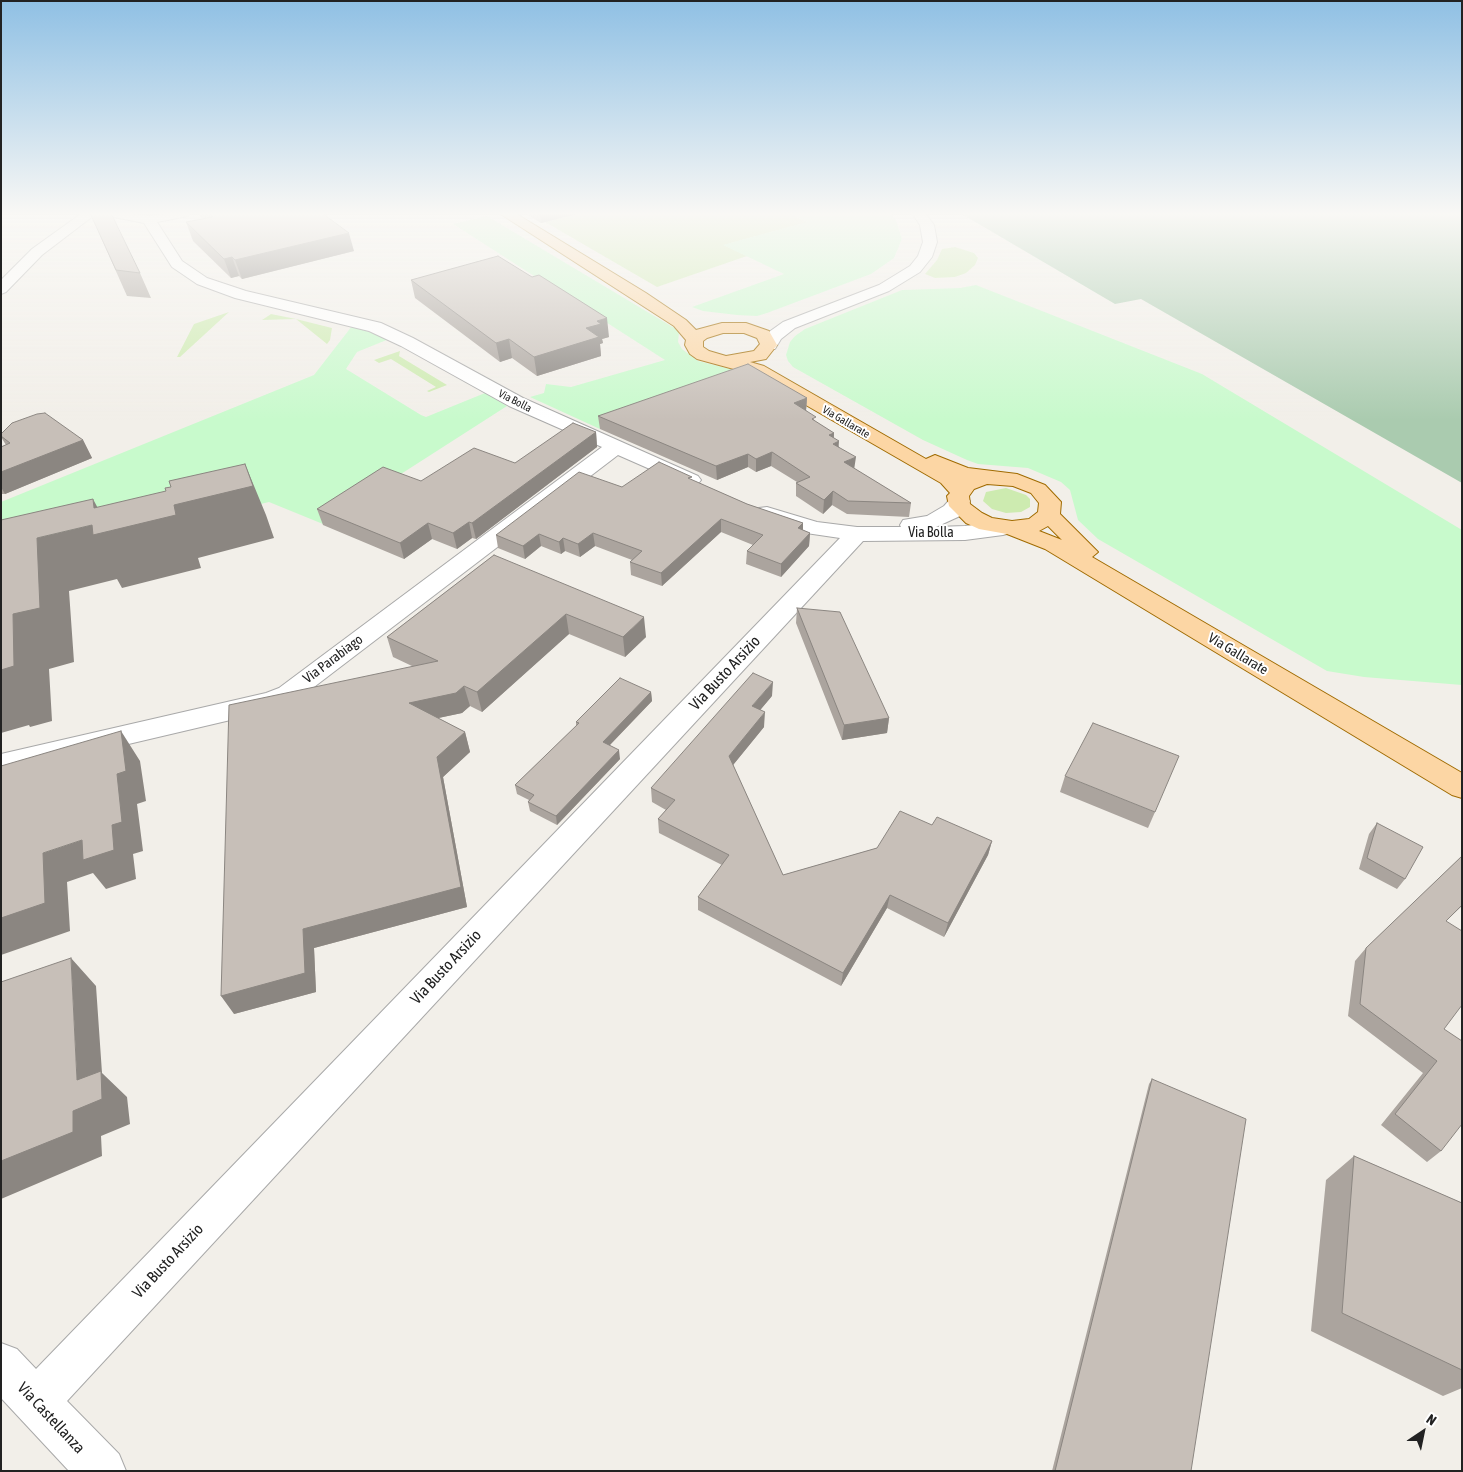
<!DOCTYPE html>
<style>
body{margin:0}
#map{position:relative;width:1463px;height:1472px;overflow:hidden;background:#f2efe9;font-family:"Asap Condensed",sans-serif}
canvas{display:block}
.frame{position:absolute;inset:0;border:2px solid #222;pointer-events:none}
.north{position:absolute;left:1398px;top:1407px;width:50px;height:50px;-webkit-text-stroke:4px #fff;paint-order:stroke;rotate:34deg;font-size:14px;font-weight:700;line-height:20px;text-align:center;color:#222}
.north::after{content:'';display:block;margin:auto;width:18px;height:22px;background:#222;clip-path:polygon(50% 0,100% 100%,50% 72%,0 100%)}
</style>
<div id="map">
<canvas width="1463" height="1472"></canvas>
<div class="frame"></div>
<div class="north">N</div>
</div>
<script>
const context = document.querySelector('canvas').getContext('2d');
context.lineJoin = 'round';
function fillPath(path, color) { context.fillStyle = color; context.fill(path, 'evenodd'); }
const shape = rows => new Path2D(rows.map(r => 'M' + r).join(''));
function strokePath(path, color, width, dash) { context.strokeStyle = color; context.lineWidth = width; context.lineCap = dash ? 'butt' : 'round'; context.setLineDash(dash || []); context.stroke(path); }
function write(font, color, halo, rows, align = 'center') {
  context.font = font + ' "Asap Condensed",sans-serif'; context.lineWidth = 4; context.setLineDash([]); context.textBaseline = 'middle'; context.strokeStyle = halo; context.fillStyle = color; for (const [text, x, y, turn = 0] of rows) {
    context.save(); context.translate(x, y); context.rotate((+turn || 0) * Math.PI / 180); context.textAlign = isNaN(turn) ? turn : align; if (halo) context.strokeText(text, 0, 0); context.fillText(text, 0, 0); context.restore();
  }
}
fillPath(shape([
 [580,213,787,213,808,222,724,245,747,256,657,287,545,222],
 [955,247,974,253,978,258,975,265,966,273,955,277,935,278,925,274,937,260,942,249],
 [229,312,180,357,177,357,194,324],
 [271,314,296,319,332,328,330,340,327,344,296,319,262,320],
 [400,351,399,356,447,385,429,392,427,391,436,387,391,359,379,363,374,360],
 [1006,488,1026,495,1030,499,1030,507,1021,512,1006,513,992,509,983,501,986,492]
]), '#cdebb0');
fillPath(shape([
 [960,213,1462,213,1462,483,1141,299,1115,304]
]), '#aacbaf');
fillPath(shape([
 [787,213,890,213,896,220,902,239,894,258,871,274,767,313,757,316,737,315,703,311,692,307,784,274,723,245,807,222],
 [487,216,676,329,679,333,678,342,682,349,698,361,734,370,600,429,530,397,544,393,546,384,571,387,665,360,453,224],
 [976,285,1202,374,1462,530,1462,685,1364,677,1327,671,1098,539,1078,520,1070,490,1061,482,1028,468,978,464,967,460,923,440,793,367,788,361,786,355,790,342,795,336,805,329,902,290,960,288],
 [352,326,389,339,357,352,346,369,421,415,426,417,485,393,507,406,323,524,269,502,1,566,1,502,314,375]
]), '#c8facc');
const minor = shape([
 [82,213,97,213,42,255,6,292,1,294,1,280,32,249,82,213],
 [108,213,149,216,189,213,188,216,157,222,182,261,207,278,246,291,381,323,413,338,523,398,698,476,701,480,698,484,691,486,684,484,618,455,297,700,273,710,1,774,1,754,266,693,279,688,602,447,509,406,401,346,369,331,235,298,197,284,172,267,144,223,109,216,108,213],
 [912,213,925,213,934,225,937,242,932,257,920,272,889,291,795,328,781,339,775,349,763,349,761,345,769,332,783,322,879,285,910,266,918,256,923,242,920,225,912,213],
 [959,495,966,497,970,501,960,516,936,527,965,526,1003,521,1011,523,1014,528,1011,533,1003,535,965,540,863,541,67,1401,119,1454,126,1471,69,1471,1,1398,1,1343,17,1349,36,1369,840,538,806,533,759,518,756,513,759,508,767,507,817,522,857,527,901,527,900,525,903,520,927,516,944,506,952,497,959,495]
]);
const major = shape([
 [499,213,515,213,646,293,686,320,696,330,722,323,746,323,769,331,777,345,766,359,750,362,764,366,926,459,935,455,968,468,1017,474,1045,485,1061,502,1060,514,1098,552,1092,557,1462,773,1462,798,1452,795,1045,549,1007,534,979,529,966,523,949,506,947,496,950,493,941,483,752,374,697,359,690,354,685,345,686,340,674,326,499,213],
 [723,333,744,333,757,338,760,344,754,351,726,356,709,351,703,347,703,341,707,338,723,333],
 [987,484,1013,486,1031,493,1039,503,1038,512,1029,519,1012,521,992,518,982,513,970,504,969,496,974,489,987,484],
 [1048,526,1062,540,1039,531,1048,526]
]);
strokePath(minor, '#a9a9a9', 2);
strokePath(major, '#a06b00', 2);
fillPath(minor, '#fff');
fillPath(major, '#fcd6a4');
fillPath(shape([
 [90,213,140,273,151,298,127,296],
 [198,213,322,213,354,251,242,279,239,276,231,278,193,241,186,222,203,219],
 [525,213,580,213,541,223],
 [411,280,609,337,602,339,603,343,600,344,601,356,537,376,512,358,500,362,415,298],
 [807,398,806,410,816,422,834,433,834,438,839,447,855,469,911,503,909,517,847,514,832,505,823,514,796,496,796,483,797,482,771,466,756,472,748,467,717,480,600,429,598,416],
 [596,432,597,447,476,539,472,538,457,549,432,539,404,559,323,525,317,509,421,481,515,463],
 [1,434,83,440,92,458,5,494,1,494,1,447,6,445,1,437],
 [692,480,747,504,803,523,803,530,810,533,809,546,781,577,746,564,747,551,753,545,721,532,662,586,631,575,630,562,632,560,595,546,580,557,565,551,561,554,541,546,525,559,498,548,496,535,622,487],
 [494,555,646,637,625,657,569,634,482,712,470,706,462,713,438,718,465,732,470,752,443,777,467,907,314,948,316,992,234,1014,412,666,393,657,387,637],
 [797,608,889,718,887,733,842,740,796,623],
 [651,692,652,701,610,745,620,759,557,825,530,811,528,802,529,800,517,794,515,785,576,726,576,722],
 [772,696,760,710,764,727,733,765,783,875,877,848,932,825,992,841,988,855,944,937,887,908,841,986,698,910,698,897,722,865,659,833,658,819,666,810,652,802,651,788],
 [1065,776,1155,812,1148,828,1060,792],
 [1377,823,1405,879,1397,889,1359,869,1369,834],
 [1462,856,1462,906,1446,921,1441,1151,1427,1162,1381,1125,1423,1073,1348,1016,1355,961,1366,948],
 [1152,1079,1191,1471,1052,1471,1149,1084],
 [1354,1156,1462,1203,1462,1388,1443,1396,1311,1331,1326,1180]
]), '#aba49e');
fillPath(shape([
 [540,213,580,213,541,223],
 [349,233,354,251,242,279,235,260],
 [232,257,239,276,231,278,224,259],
 [607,318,609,337,602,339,603,343,600,344,601,356,537,376,534,357,586,328,597,321],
 [509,339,512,358,500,362,496,343],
 [807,398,806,411,794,403],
 [596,432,597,447,476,539,472,523],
 [834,433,833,444,839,441,838,455,829,435],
 [83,440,92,458,5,494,1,487,1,472],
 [772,452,771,466,756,472,756,459],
 [748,454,748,467,717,480,716,466],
 [856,457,854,470,844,462],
 [245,464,266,515,274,538,198,558,201,568,122,588,117,579,69,591,74,662,49,669,52,721,30,727,29,725,1,733,1,670,13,614,37,538,92,525,94,508,93,499,110,531,174,505],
 [833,491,832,505,823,514,824,500],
 [721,519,721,532,662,586,661,573],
 [469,522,472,538,457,549,453,533],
 [428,523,432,539,404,559,400,543],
 [803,523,803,535,798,528],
 [593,533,595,546,580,557,578,544],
 [810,533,809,546,781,577,781,564],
 [539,534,541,546,525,559,523,546],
 [563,538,565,551,561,554,559,542],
 [566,614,569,634,482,712,477,692],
 [644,617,646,637,625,657,623,637],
 [773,682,772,696,751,721,752,706],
 [464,686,470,706,462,713,415,723,409,703],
 [651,692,652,701,604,751,603,742],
 [765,712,764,727,729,770,729,756],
 [889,718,887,733,842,740,844,725],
 [121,731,140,761,146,801,137,804,143,851,133,854,136,879,106,889,93,873,67,882,70,931,1,955,1,918,43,853,82,840,112,825],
 [465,732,470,752,443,777,467,907,314,948,316,992,234,1014,221,996,303,929,437,757],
 [619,750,620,759,557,825,556,816],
 [992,841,988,855,944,937,948,923],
 [890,895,887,908,841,986,843,973],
 [71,958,96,986,102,1073,127,1097,130,1124,101,1136,102,1156,1,1199,1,1161,73,1111,77,1080]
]), '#8b8681');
const building = shape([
 [90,213,111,213,140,273,116,270,90,213],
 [210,213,322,213,349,233,235,260,232,257,224,259,186,222,213,217,210,213],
 [498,256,532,277,539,275,607,318,597,321,601,324,586,328,599,337,534,357,509,339,496,343,411,280,498,256],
 [748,364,807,398,794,403,816,417,812,419,834,433,829,435,839,441,833,444,856,457,844,462,911,503,848,501,833,491,824,500,796,483,810,477,772,452,756,459,748,454,716,466,598,416,748,364],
 [45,413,83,440,1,472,1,447,10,443,1,436,1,434,12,423,37,414,45,413],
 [573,423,596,432,472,523,469,522,453,533,428,523,400,543,317,509,383,467,421,481,474,448,515,463,573,423],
 [659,462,692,477,688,478,747,504,803,523,798,528,810,533,781,564,747,551,763,535,721,519,661,573,630,562,642,551,593,533,578,544,563,538,559,542,539,534,523,546,496,535,579,472,622,487,659,462],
 [245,464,253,486,174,505,176,515,93,535,92,525,37,538,40,608,13,614,14,666,1,670,1,520,93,499,94,508,166,491,165,488,171,487,169,481,245,464],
 [494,555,644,617,623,637,566,614,477,692,464,686,456,693,409,703,465,732,437,757,461,887,303,929,305,973,221,996,229,705,438,661,387,637,494,555],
 [797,608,840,612,889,718,844,725,797,608],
 [753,673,773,682,752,706,765,712,729,756,783,875,877,848,900,811,932,825,937,817,992,841,948,923,890,895,843,973,698,897,729,855,658,819,675,800,651,788,753,673],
 [620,678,651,692,603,742,619,750,556,816,528,802,534,795,515,785,579,723,576,722,620,678],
 [1093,723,1179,756,1155,812,1065,776,1093,723],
 [121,731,126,771,117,774,122,822,112,825,114,850,83,860,82,840,43,853,45,903,1,918,1,766,121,731],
 [1377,823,1423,847,1405,879,1367,858,1377,823],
 [1462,856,1462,905,1446,921,1462,931,1462,1005,1444,1029,1462,1041,1462,1124,1441,1151,1395,1114,1437,1061,1360,1004,1366,948,1462,856],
 [71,958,77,1080,101,1071,102,1099,73,1111,73,1132,1,1161,1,982,71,958],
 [1152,1079,1246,1119,1191,1471,1055,1471,1152,1079],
 [1354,1156,1462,1203,1462,1370,1342,1313,1354,1156]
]);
fillPath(building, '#c7bfb8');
strokePath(building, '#8b8681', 1);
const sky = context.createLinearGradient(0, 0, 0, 420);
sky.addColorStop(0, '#8fc0e4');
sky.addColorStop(0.51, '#f9f8f5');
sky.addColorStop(1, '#f9f8f500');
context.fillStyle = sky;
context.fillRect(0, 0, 1463, 420);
write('11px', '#222', '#fff', [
 ["Via Bolla",515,401,27],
 ["Via Gallarate",846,422,30]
]);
write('14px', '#222', '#fff', [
 ["Via Bolla",931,533],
 ["Via Gallarate",1238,654,31],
 ["Via Parabiago",333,659,-37]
]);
write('16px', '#222', '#fff', [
 ["Via Busto Arsizio",725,673,-47],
 ["Via Busto Arsizio",446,967,-47],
 ["Via Busto Arsizio",168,1261,-47],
 ["Via Castellanza",51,1418,47]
]);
</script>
